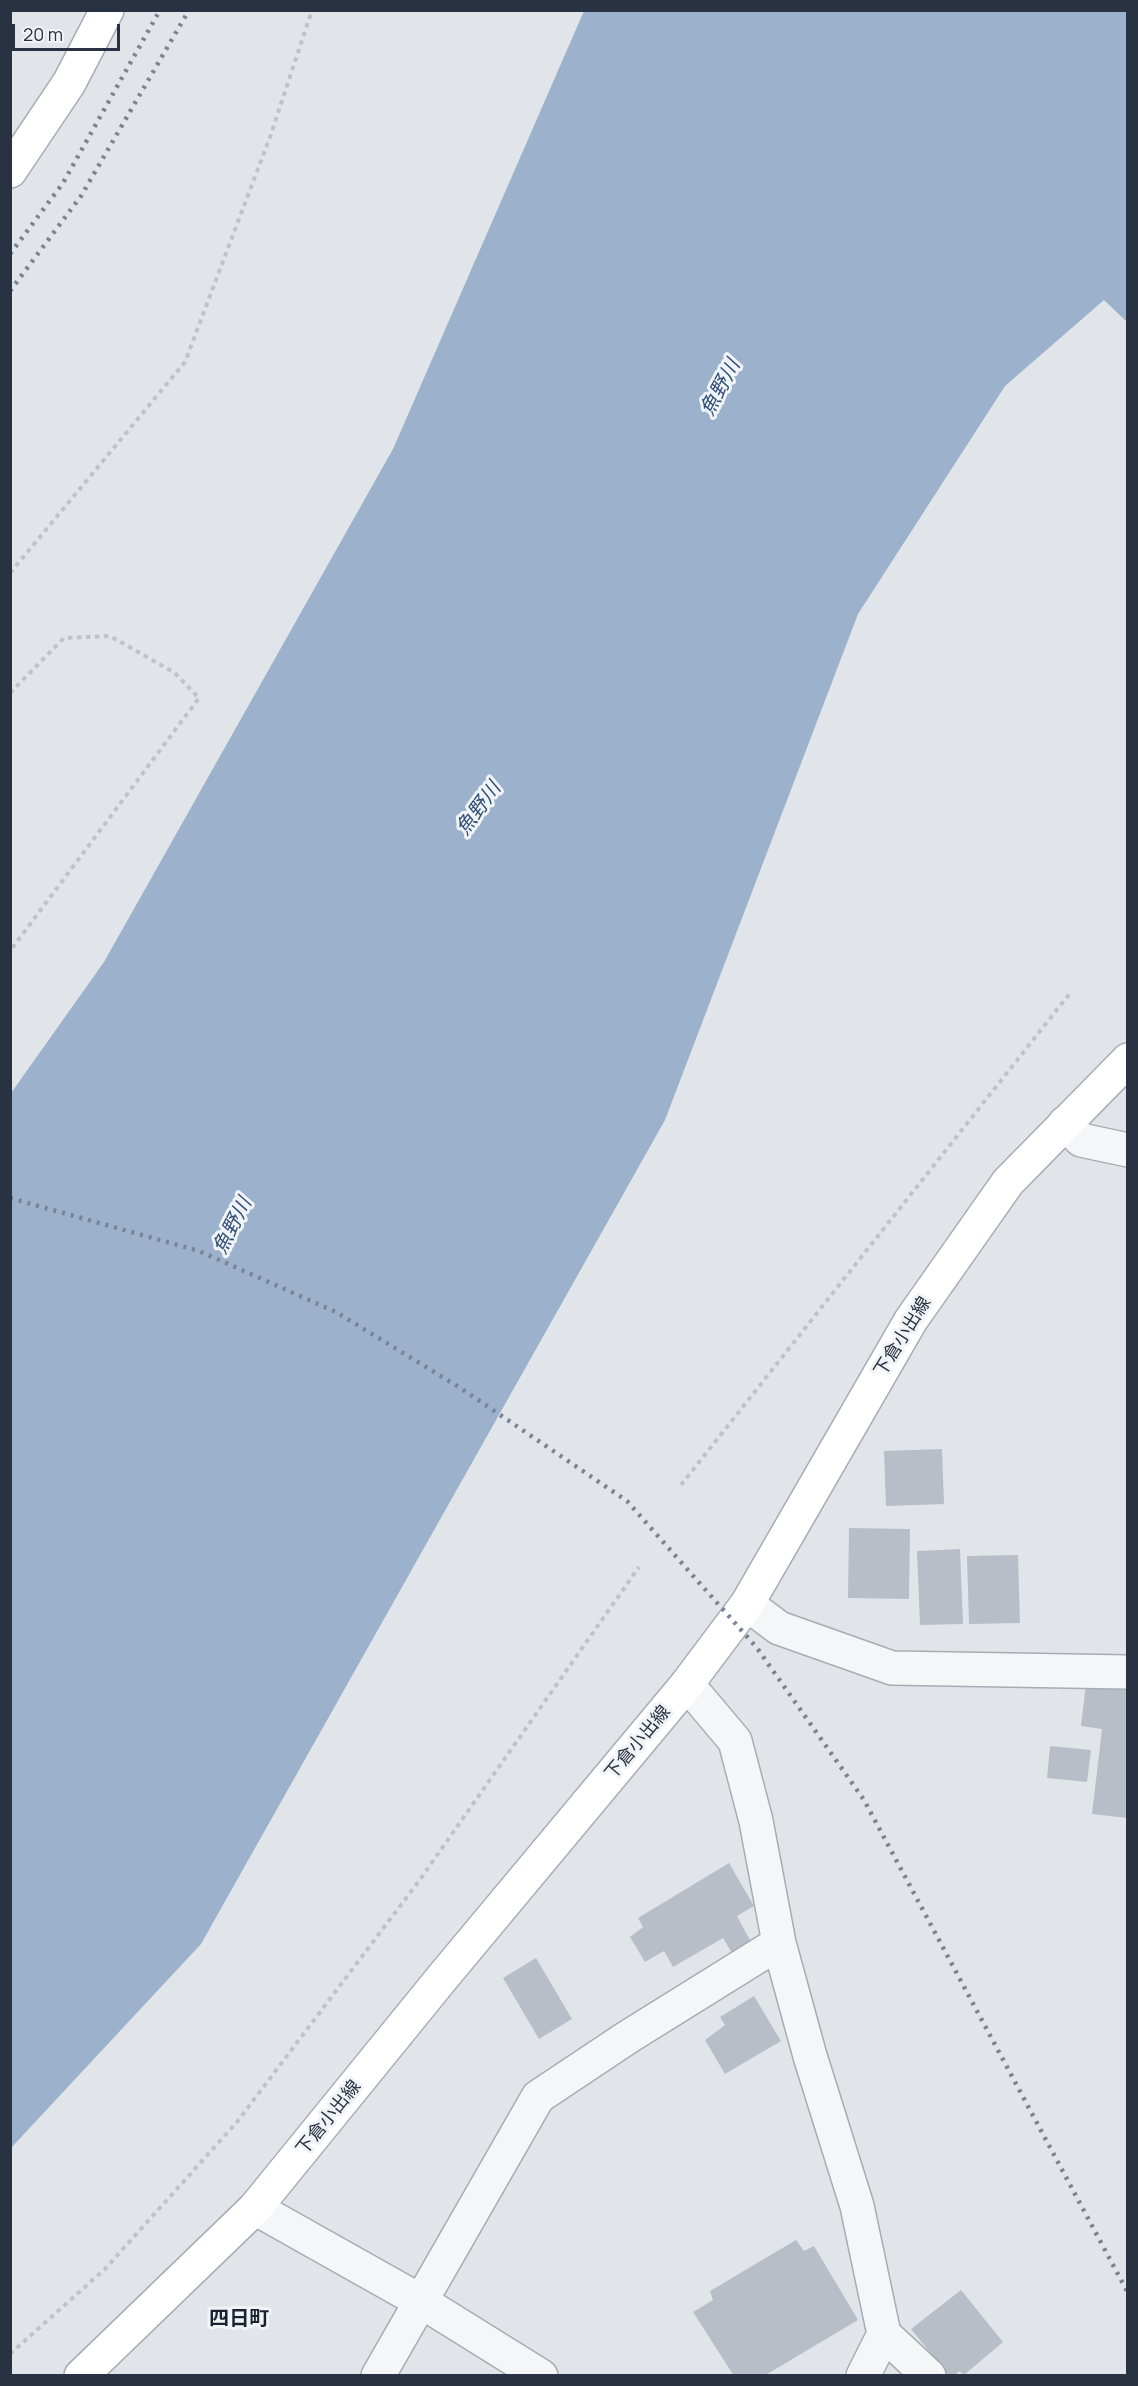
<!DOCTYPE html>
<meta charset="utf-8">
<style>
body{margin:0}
#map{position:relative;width:1138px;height:2386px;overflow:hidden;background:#e1e5ea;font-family:Manrope,sans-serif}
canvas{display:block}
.frame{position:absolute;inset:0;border:12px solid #293242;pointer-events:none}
.scale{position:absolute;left:12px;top:24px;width:108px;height:27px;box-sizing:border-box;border:3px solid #293242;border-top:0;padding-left:8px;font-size:18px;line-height:21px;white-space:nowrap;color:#293242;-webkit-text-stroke:4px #f1f4f7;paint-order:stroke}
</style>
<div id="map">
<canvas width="1138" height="2386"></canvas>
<div class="frame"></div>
<div class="scale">20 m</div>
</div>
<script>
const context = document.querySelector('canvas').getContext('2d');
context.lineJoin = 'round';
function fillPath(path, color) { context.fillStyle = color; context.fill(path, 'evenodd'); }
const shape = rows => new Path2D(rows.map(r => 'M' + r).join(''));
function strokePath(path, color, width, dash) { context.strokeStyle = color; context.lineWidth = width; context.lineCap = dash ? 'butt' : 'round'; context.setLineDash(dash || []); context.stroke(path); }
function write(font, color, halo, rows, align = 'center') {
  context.font = font + ' Manrope,"Noto Sans JP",sans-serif'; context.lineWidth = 6; context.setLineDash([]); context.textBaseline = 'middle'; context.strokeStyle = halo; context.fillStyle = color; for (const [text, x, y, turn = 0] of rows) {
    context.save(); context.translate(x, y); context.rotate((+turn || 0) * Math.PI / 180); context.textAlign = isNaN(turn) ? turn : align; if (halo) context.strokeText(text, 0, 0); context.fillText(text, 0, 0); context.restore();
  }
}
fillPath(shape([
 [584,11,1127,11,1127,322,1104,300,1005,386,858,614,665,1120,201,1944,11,2148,11,1093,104,962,393,449]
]), '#9cb1cb');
fillPath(shape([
 [942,1449,944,1504,886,1506,884,1451],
 [849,1528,910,1529,909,1599,848,1598],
 [960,1549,963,1624,920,1625,917,1551],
 [1018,1555,1020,1623,969,1624,967,1556],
 [1086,1684,1128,1689,1128,1818,1092,1814,1102,1729,1081,1726],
 [1050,1746,1091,1750,1087,1782,1047,1778],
 [729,1863,754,1906,737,1916,751,1942,732,1953,723,1938,673,1967,664,1951,645,1962,630,1937,643,1927,638,1918],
 [536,1958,572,2019,539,2039,503,1978],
 [754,1996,781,2041,725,2074,705,2040,725,2025,720,2017],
 [796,2240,804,2251,814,2246,858,2320,764,2376,734,2376,693,2312,713,2300,710,2291],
 [961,2290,1003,2342,964,2375,959,2371,955,2376,949,2376,911,2329]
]), '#b8bec7');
const street = shape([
 [1065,1123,1081,1140,1128,1150],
 [747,1604,779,1628,892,1668,1128,1672],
 [687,1684,735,1741,756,1821,779,1943,810,2056,857,2206,884,2334,929,2376],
 [255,2208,422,2302,541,2376],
 [378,2376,538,2097,628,2037,779,1943],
 [863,2376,884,2334]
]);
const secondary = shape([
 [10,171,69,83,107,10],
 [81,2376,255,2208,442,1978,687,1684,747,1604,911,1320,1008,1182,1128,1060]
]);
strokePath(street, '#a6acb4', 36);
strokePath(secondary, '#a6acb4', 36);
strokePath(shape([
 [10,573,185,362,270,137,312,10],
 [10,693,64,638,110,636,175,673,199,698,10,951],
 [681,1485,1071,992],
 [10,2354,105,2269,237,2122,419,1881,639,1567]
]), '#bfc3c9', 4, [4.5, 4.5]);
strokePath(street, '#f4f6f8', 33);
strokePath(secondary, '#fff', 33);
strokePath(shape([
 [10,254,63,183,160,10],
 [10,291,81,196,189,10],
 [10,1198,199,1251,336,1312,462,1389,627,1501,757,1648,864,1800,1128,2293]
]), '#7a8394', 4.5, [3, 6]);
write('18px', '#293242', '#f1f4f7', [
 ["下倉小出線",903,1337,-58],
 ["下倉小出線",638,1743,-50],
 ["下倉小出線",329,2118,-51]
]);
write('italic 20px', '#324f77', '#f1f4f7', [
 ["魚野川",721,388,-62],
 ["魚野川",479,809,-54],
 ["魚野川",233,1226,-63]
]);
write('bold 20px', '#1b2333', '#f1f4f7', [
 ["四日町",239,2319]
]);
</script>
